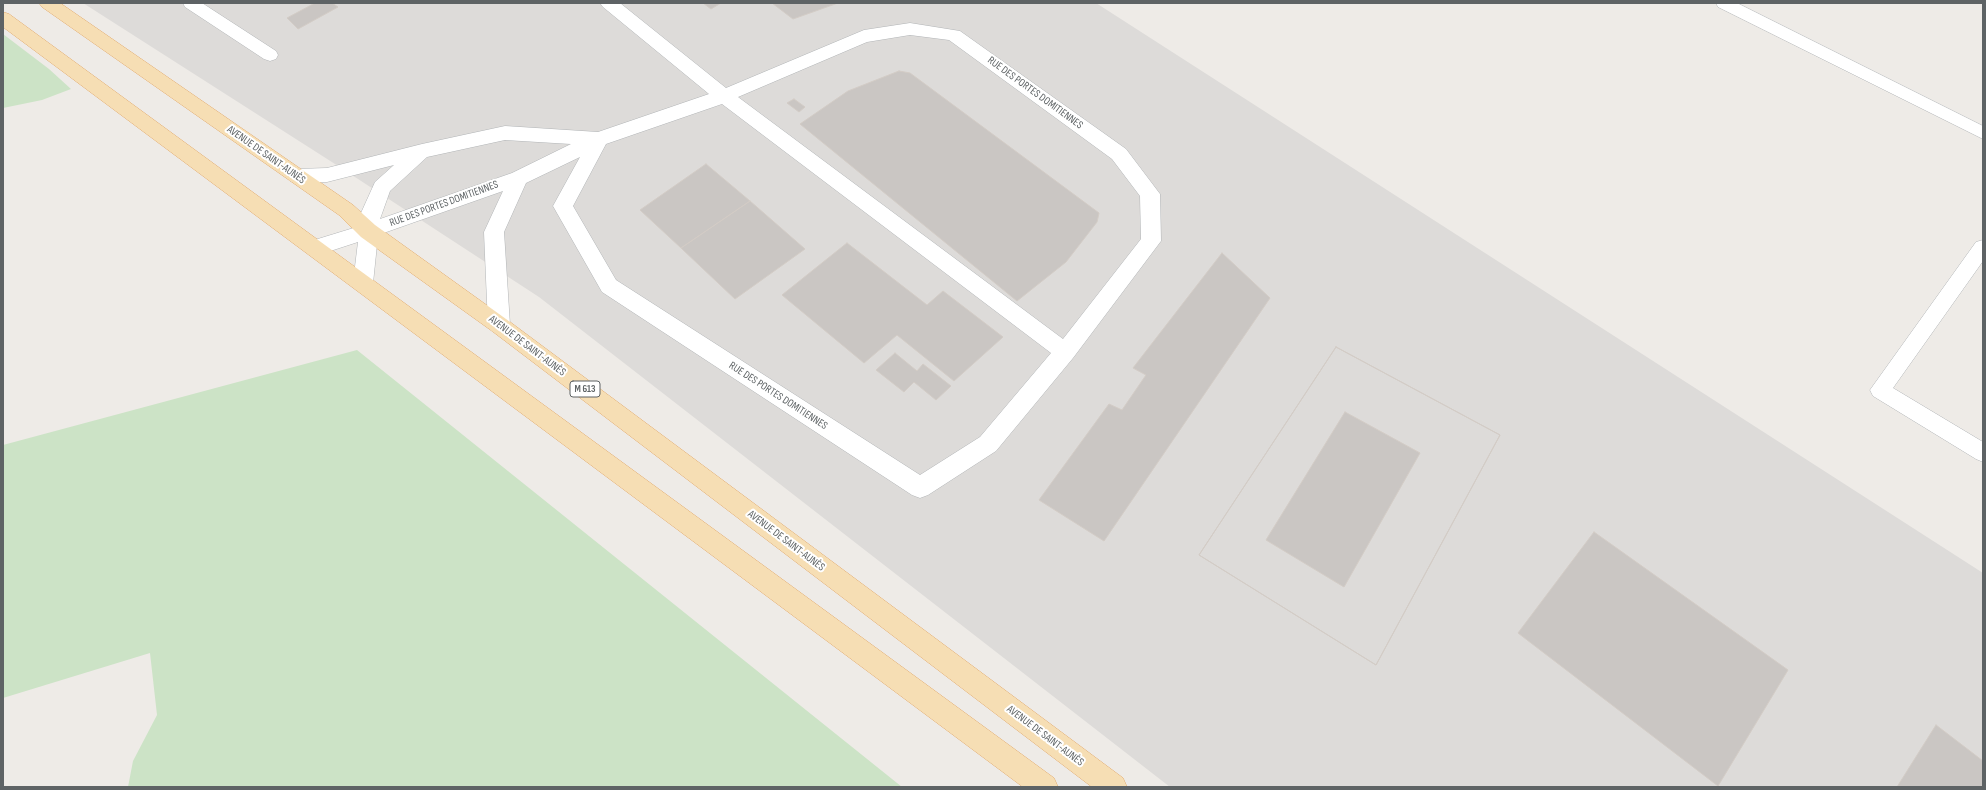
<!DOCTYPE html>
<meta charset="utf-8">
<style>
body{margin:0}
#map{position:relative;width:1986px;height:790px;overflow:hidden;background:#eeebe7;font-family:"Sofia Sans Condensed",sans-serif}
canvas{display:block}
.frame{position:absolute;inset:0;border:4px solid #5e6365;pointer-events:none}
</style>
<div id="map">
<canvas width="1986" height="790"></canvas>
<div class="frame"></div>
</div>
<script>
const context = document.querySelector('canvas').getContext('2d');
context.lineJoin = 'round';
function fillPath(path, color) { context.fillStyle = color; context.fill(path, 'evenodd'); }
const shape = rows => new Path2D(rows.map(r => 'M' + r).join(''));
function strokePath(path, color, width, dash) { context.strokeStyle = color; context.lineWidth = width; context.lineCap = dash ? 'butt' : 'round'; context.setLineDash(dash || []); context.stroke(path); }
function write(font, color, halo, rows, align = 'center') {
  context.font = font + ' "Sofia Sans Condensed",sans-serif'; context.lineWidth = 4; context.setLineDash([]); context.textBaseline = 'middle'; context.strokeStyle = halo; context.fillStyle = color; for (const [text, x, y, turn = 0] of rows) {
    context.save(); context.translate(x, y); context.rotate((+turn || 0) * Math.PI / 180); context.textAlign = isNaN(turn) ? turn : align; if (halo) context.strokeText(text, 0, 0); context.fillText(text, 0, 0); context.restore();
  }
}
fillPath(shape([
 [83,3,1096,3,1983,573,1983,787,1170,787,539,297,335,164]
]), '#dddbd9');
fillPath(shape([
 [3,34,49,69,71,89,42,100,3,108],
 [357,350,902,787,128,787,133,761,157,715,150,653,3,698,3,445]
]), '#cce3c6');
const building = shape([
 [315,3,332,3,338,7,298,29,287,18,315,3],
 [703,3,721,3,711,9,703,3],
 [772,3,838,3,793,19,772,3],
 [899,71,910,73,1099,213,1097,222,1066,262,1017,301,800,124,848,91,899,71],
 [794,99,805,107,799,112,787,103,794,99],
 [706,164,750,201,681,248,640,210,706,164],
 [750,201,805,249,735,299,681,248,750,201],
 [847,243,927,305,943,291,1003,337,954,381,897,335,864,363,782,295,847,243],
 [1222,253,1270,298,1104,541,1039,500,1109,404,1122,410,1146,375,1133,368,1222,253],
 [1336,347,1500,435,1376,665,1199,555,1336,347],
 [1345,412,1420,453,1344,587,1266,540,1345,412],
 [1336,347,1500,435,1376,665,1199,555,1336,347],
 [895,353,917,371,923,364,951,386,936,400,914,382,904,392,876,370,895,353],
 [1594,532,1788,670,1718,786,1518,633,1594,532],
 [1936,725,1983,761,1983,787,1897,787,1936,725]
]);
fillPath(building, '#cac6c3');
strokePath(building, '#d3ccc6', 1);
const lane = shape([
 [183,3,202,3,276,51,278,55,276,59,270,61,264,59,185,7,183,3],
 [1716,3,1737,3,1983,126,1983,139,1718,7,1716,3],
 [1983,240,1983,261,1893,388,1983,442,1983,462,1976,459,1873,396,1870,390,1976,242,1983,240]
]);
const street = shape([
 [600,3,620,3,726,88,864,30,910,23,960,31,1126,149,1160,194,1161,241,1073,358,996,451,928,495,920,498,912,495,602,292,553,206,580,157,526,183,504,232,510,325,506,331,499,334,492,331,488,325,484,232,503,191,378,235,373,283,370,289,363,291,356,289,353,283,358,242,315,256,308,254,305,248,308,242,360,226,361,213,375,182,394,165,327,182,297,183,290,181,287,176,290,171,297,169,327,168,422,144,505,126,598,132,709,94,603,7,600,3],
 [910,35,949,40,1112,159,1140,196,1141,239,1063,339,738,97,867,42,910,35],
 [722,104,1051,353,980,437,920,475,616,280,573,206,606,144,722,104],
 [505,140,571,144,512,173,380,219,390,191,427,157,505,140]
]);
const primary = shape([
 [39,3,60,3,353,205,375,225,506,319,1123,778,1127,787,1092,787,492,331,361,237,339,215,42,7,39,3],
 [3,12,9,14,1054,778,1058,787,1023,787,3,27,3,12]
]);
strokePath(lane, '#b2b5b7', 1);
strokePath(street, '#b2b5b7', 1);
strokePath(primary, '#e1a96d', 1);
fillPath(lane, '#fff');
fillPath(street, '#fff');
fillPath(primary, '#f6deb4');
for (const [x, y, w] of [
 [585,389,30]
]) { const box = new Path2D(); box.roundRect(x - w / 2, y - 8, w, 16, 3); context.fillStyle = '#fff'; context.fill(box); strokePath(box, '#5e6365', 1); }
write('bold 10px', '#5e6365', null, [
 ["M 613",585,389]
]);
write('11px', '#5e6365', '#fff', [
 ["RUE DES PORTES DOMITIENNES",1035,93,36],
 ["AVENUE DE SAINT-AUNÈS",266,155,35],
 ["RUE DES PORTES DOMITIENNES",444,204,-20],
 ["AVENUE DE SAINT-AUNÈS",527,346,37],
 ["RUE DES PORTES DOMITIENNES",778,396,33],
 ["AVENUE DE SAINT-AUNÈS",786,541,37],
 ["AVENUE DE SAINT-AUNÈS",1045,736,37]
]);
</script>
